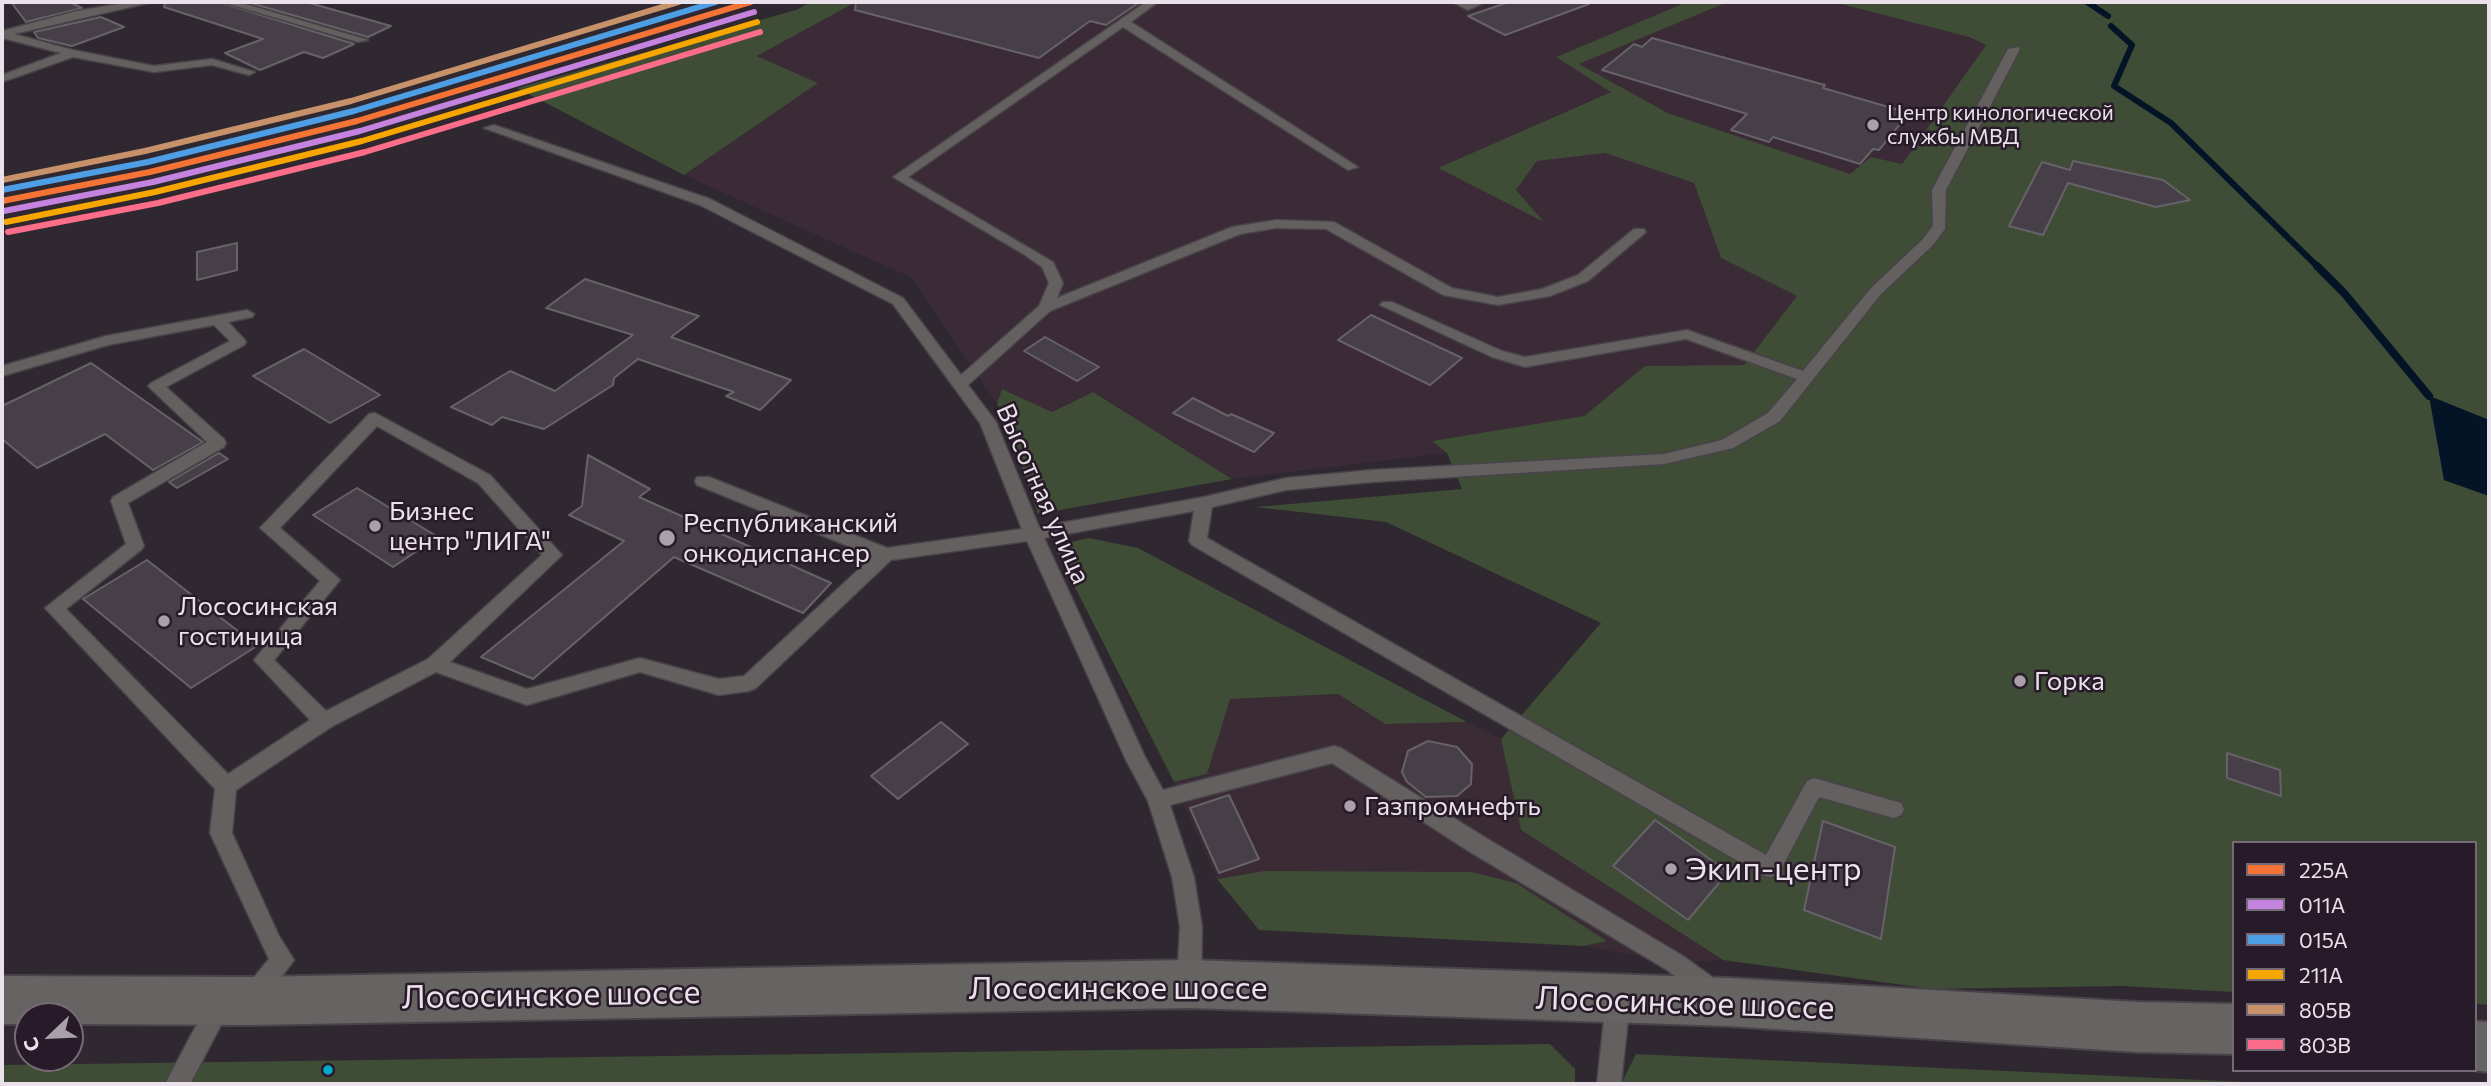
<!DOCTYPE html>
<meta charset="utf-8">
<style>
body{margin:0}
#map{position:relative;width:2491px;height:1086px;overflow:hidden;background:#2f2830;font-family:Commissioner,sans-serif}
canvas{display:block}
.frame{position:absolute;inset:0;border:4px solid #eae1ea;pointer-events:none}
.legend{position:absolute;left:2232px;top:841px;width:245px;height:231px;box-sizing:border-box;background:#281b29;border:2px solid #766a76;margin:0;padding:9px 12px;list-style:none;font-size:21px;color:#eae1ea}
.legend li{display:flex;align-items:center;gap:14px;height:35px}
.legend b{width:35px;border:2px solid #766a76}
.north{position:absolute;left:14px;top:1002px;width:70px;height:70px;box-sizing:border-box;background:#281b29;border:2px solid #766a76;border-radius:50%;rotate:247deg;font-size:19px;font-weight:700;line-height:28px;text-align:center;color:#eae1ea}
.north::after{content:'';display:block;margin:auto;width:24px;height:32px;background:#a9a0a9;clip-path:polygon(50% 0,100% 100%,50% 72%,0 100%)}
</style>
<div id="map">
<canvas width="2491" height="1086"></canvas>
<div class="frame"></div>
<ul class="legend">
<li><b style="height:9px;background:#f57335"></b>225А</li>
<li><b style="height:9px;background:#c483df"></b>011А</li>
<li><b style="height:9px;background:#4d9ee5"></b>015А</li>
<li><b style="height:9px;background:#f7a600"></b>211А</li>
<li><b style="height:9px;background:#c7916a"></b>805В</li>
<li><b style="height:9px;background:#fb6d88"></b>803В</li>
</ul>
<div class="north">С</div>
</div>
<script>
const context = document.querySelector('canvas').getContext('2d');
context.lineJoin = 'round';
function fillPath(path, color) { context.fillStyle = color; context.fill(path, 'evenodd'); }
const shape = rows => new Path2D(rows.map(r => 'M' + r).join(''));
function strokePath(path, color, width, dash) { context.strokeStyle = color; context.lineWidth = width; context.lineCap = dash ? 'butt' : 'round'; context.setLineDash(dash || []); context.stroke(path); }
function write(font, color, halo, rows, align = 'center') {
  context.font = font + ' Commissioner,sans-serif'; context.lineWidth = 5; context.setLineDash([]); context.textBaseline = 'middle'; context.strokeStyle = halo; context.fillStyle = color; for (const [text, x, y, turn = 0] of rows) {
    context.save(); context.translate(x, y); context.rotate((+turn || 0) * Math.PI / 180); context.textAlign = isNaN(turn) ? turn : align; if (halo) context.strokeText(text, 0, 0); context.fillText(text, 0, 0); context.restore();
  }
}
fillPath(shape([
 [1338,694,1386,724,1467,722,1501,739,1521,830,1723,960,1675,963,1584,946,1607,941,1264,871,1217,879,1174,782,1207,774,1229,699]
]), '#3b2b35');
fillPath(shape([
 [856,2,1687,2,1557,57,1612,91,1439,168,1542,220,1516,190,1537,161,1605,153,1694,183,1721,258,1797,296,1744,366,1645,366,1584,416,1433,441,1447,453,1232,479,1093,392,1052,412,1003,389,997,404,912,278,684,175,818,83,757,56],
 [1728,2,1833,2,1969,37,1986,45,1902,165,1871,157,1850,174,1668,113,1578,64]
]), '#3a2b37');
fillPath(shape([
 [811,2,856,2,757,56,818,83,684,175,517,88,796,10],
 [1687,2,1728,2,1579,64,1668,113,1850,174,1871,157,1902,164,1986,45,1969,37,1833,2,2489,2,2489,420,2430,396,2444,480,2489,496,2489,1005,2475,1004,2475,843,2234,843,2234,992,2122,986,1932,989,1723,960,1521,830,1501,739,1601,623,1386,522,1256,507,1462,489,1447,453,1432,441,1584,416,1645,366,1744,365,1797,296,1721,258,1694,183,1605,153,1537,161,1516,190,1544,222,1438,168,1611,92,1556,57],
 [1002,389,1052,412,1093,392,1232,479,1038,514,1013,440,997,404],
 [1089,538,1138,548,1467,722,1385,724,1338,694,1230,699,1207,774,1174,782,1054,546],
 [1264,871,1472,872,1516,883,1607,941,1584,946,1259,930,1217,879],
 [1550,1044,1575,1069,1575,1084,2,1084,2,1065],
 [1636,1054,2288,1084,1621,1084]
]), '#3f4c36');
fillPath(shape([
 [2429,396,2489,420,2489,496,2444,480]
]), '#041427');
strokePath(shape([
 [2087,2,2108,16],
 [2111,26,2132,45,2114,86,2171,123,2319,268]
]), '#041427', 6);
strokePath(shape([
 [2317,266,2344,293,2429,396]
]), '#041427', 8);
const building = shape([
 [11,2,69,2,82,8,26,22,11,2],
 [165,2,219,2,354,44,323,58,304,52,260,70,225,53,263,39,164,7,165,2],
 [247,2,306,2,391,26,368,37,247,2],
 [856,2,1140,2,1106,25,1090,21,1039,58,855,10,856,2],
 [1509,2,1588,2,1589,4,1505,35,1468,16,1509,2],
 [101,17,124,27,72,46,38,38,34,32,101,17],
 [1652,38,1825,85,1823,88,1909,113,1879,150,1873,149,1860,164,1773,137,1769,142,1731,130,1747,114,1602,70,1634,44,1642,47,1652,38],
 [2073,161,2163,180,2190,200,2156,207,2068,183,2043,235,2009,226,2042,162,2070,170,2073,161],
 [237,243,237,270,197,280,197,252,237,243],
 [585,279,699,316,671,337,791,380,760,410,726,396,734,392,638,359,614,378,613,385,544,429,502,417,492,425,451,407,510,371,555,391,633,335,546,308,585,279],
 [1371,315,1462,358,1430,385,1338,340,1371,315],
 [1045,337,1099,367,1077,381,1024,351,1045,337],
 [304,349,380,395,330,423,253,376,304,349],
 [91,363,203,442,153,470,105,434,37,468,2,439,2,406,91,363],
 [1193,398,1228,416,1231,414,1274,433,1254,452,1173,413,1193,398],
 [219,453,228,459,177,488,169,482,219,453],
 [588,455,650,489,639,497,831,583,803,613,674,557,533,679,481,657,624,541,569,515,582,506,588,455],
 [357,488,438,537,393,567,313,515,357,488],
 [147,560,257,646,191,688,83,599,147,560],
 [941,722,968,744,898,799,871,776,941,722],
 [1428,741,1457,747,1472,764,1471,784,1457,796,1426,797,1407,782,1402,772,1408,751,1428,741],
 [2227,753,2280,770,2281,796,2227,778,2227,753],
 [1229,795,1259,859,1219,873,1190,808,1229,795],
 [1655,820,1728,872,1688,920,1613,866,1655,820],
 [1823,821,1895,847,1881,939,1804,910,1823,821]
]);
fillPath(building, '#473f48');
strokePath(building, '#676168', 2);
const service = shape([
 [130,2,152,2,14,34,73,50,154,66,212,59,255,72,249,75,212,65,154,72,73,57,2,82,2,75,61,53,2,38,2,31,77,11,130,2],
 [222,2,238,2,368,40,358,42,222,2],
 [1146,2,1158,2,1131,22,1358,167,1348,170,1123,27,908,177,1053,262,1063,283,1057,298,1232,227,1276,220,1334,222,1452,288,1498,297,1542,289,1578,275,1634,229,1644,229,1646,232,1588,281,1550,296,1498,305,1443,295,1326,229,1276,228,1240,234,1050,311,968,385,996,422,1039,527,1204,497,1286,478,1372,470,1664,454,1722,440,1768,413,1797,379,1686,339,1525,367,1492,357,1380,305,1382,302,1392,302,1502,351,1525,357,1687,330,1803,371,1871,288,1922,240,1933,226,1932,190,2008,49,2018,47,2020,49,1946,190,1945,229,1932,246,1881,294,1780,421,1733,448,1664,464,1372,482,1286,490,1212,507,1207,538,1766,855,1807,781,1814,778,1901,803,1904,809,1901,815,1894,818,1819,797,1778,875,1770,877,1762,875,1192,545,1189,541,1194,511,1044,538,1145,757,1163,790,1334,746,1341,748,1486,838,1683,956,1722,984,1726,992,1722,1000,1714,1003,1706,1000,1667,970,1470,852,1332,763,1170,805,1194,877,1202,927,1201,984,1197,992,1189,995,1181,992,1177,984,1180,927,1172,877,1148,801,1126,760,1027,541,891,560,756,688,749,691,719,695,640,672,527,705,436,672,331,727,236,790,232,833,279,936,294,960,262,1003,254,1006,246,1003,242,995,246,987,269,959,210,833,215,789,45,608,126,544,111,501,113,497,207,442,151,389,148,386,151,383,230,341,214,325,108,345,2,376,2,366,106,336,247,310,254,314,252,317,228,322,244,339,246,342,244,345,166,387,224,439,226,443,224,447,128,503,144,546,141,550,66,609,228,774,310,720,254,660,320,581,260,528,369,414,375,413,490,475,562,555,450,662,527,689,640,658,719,679,744,676,873,556,697,485,695,481,697,477,709,477,887,548,1022,529,980,423,893,304,700,205,484,128,494,125,710,199,903,298,961,375,1039,306,1049,283,1042,267,1025,255,893,177,1146,2],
 [377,426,478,483,542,555,428,659,326,711,274,660,340,580,280,528,377,426],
 [1452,2,1468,3,1486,2,1468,10,1452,2],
 [1618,990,1626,993,1630,1001,1621,1084,1597,1084,1606,1001,1610,993,1618,990],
 [220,993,228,996,232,1004,190,1084,165,1084,212,996,220,993]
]);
const secondary = shape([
 [1189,960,1728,978,2137,1002,2234,1004,2234,1054,2137,1052,1728,1026,1189,1008,250,1025,70,1024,70,1016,28,1016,28,1024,2,1024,2,976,250,977,1189,960],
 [2475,1021,2489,1022,2489,1072,2472,1070,2475,1070,2475,1021]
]);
strokePath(service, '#484349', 3);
strokePath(secondary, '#484349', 4);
fillPath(service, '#646060');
fillPath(secondary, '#666363');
strokePath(shape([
 [2,201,150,172,357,121,751,2]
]), '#f57335', 6);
strokePath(shape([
 [4,211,153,182,360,131,754,12]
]), '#c483df', 6);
strokePath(shape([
 [2,190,148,162,354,111,716,2]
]), '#4d9ee5', 6);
strokePath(shape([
 [6,222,155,192,362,141,757,22]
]), '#f7a600', 6);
strokePath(shape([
 [2,180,145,151,351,101,679,2]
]), '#c7916a', 6);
strokePath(shape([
 [8,232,158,203,365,152,760,32]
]), '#fb6d88', 6);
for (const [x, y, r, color] of [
 [1873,125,7,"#a9a0a9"],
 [375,526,7,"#a9a0a9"],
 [667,538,9,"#a9a0a9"],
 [164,621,7,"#a9a0a9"],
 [2020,681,7,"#a9a0a9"],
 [1350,806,7,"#a9a0a9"],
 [1671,869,7,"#a9a0a9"],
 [328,1070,6,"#00a9ce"]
]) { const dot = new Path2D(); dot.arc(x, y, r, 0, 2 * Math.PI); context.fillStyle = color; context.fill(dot); strokePath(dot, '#281b29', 2.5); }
write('21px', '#eae1ea', '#281b29', [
 ["Центр кинологической",1887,113],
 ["службы МВД",1887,137]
], 'left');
write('26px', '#eae1ea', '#281b29', [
 ["Высотная улица",1043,494,66]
]);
write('26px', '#eae1ea', '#281b29', [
 ["Бизнес",389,511],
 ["центр \"ЛИГА\"",389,541],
 ["Республиканский",683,523],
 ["онкодиспансер",683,553],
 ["Лососинская",178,606],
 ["гостиница",178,636],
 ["Горка",2034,681],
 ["Газпромнефть",1364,806]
], 'left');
write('32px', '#eae1ea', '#281b29', [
 ["Экип-центр",1685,869]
], 'left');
write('32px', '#eae1ea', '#281b29', [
 ["Лососинское шоссе",1118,988],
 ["Лососинское шоссе",551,995,-1],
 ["Лососинское шоссе",1685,1003,2]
]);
</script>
